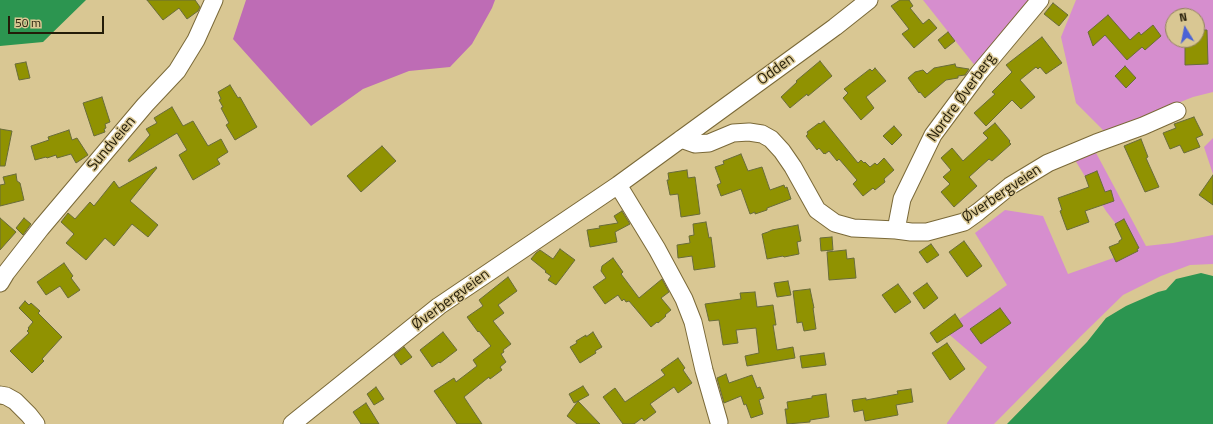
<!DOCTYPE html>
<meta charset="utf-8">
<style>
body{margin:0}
#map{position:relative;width:1213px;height:424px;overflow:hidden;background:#d9c793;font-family:"Titillium Web",sans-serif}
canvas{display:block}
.north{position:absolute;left:1165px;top:8px;width:40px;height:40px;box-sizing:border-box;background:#d9c793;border:1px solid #90835b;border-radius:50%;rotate:350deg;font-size:11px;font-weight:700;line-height:16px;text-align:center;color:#231c08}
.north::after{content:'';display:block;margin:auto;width:14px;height:18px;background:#4a62d6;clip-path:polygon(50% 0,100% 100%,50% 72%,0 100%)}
.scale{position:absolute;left:8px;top:16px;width:96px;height:18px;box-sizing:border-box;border:2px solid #231c08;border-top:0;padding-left:5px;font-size:12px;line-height:14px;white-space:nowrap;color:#231c08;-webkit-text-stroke:3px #d9c793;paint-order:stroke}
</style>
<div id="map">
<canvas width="1213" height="424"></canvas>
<div class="north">N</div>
<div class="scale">50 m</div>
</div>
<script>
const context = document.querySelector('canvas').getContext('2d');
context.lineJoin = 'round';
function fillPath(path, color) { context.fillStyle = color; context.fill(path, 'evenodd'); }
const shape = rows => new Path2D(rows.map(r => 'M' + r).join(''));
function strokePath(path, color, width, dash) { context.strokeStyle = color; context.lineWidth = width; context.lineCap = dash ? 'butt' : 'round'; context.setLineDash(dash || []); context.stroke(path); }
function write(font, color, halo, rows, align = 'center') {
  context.font = font + ' "Titillium Web",sans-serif'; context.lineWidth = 3; context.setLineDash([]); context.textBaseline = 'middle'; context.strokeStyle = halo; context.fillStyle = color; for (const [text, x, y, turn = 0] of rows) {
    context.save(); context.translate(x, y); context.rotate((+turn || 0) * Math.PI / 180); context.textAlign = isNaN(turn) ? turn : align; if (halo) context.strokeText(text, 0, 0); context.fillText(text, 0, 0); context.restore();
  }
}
fillPath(shape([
 [923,0,1034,0,976,67],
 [1076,0,1213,0,1213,92,1193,97,1105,132,1076,103,1061,37],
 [1173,16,1197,16,1197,40,1173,40],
 [1213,138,1213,174,1204,147],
 [1095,151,1146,246,1173,243,1213,235,1213,264,1190,265,1161,276,1123,295,1081,336,994,424,947,424,947,423,987,367,944,330,1007,285,975,233,1005,210,1043,216,1068,274,1136,250,1106,211,1075,160]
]), '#d68ece');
fillPath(shape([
 [246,0,495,0,492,8,472,44,450,67,409,71,363,89,311,126,233,39]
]), '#be6cb5');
fillPath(shape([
 [0,0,86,0,43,42,0,46],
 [1201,273,1213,276,1213,424,1007,424,1087,342,1106,318,1126,306,1158,292,1166,290,1176,279]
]), '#2c9550');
const building = shape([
 [147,0,195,0,200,7,198,11,187,19,179,8,163,20,147,0],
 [900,0,909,0,913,6,910,8,923,24,929,19,937,28,914,48,902,34,909,29,891,6,900,0],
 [1053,3,1068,15,1059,26,1044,14,1053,3],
 [1108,15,1130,40,1139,32,1141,35,1153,25,1161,36,1145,50,1142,47,1127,60,1105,35,1093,46,1088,32,1108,15],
 [1197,30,1207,30,1208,64,1185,65,1185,40,1197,40,1197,30],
 [948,32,955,41,945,49,938,40,948,32],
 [1042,37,1062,63,1046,74,1040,67,1038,69,1036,67,1020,80,1035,97,1021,109,1012,100,986,126,974,113,995,94,992,92,1012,72,1006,65,1042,37],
 [820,61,832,76,808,96,807,94,790,108,781,97,797,82,796,81,820,61],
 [26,62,30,78,19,80,15,64,26,62],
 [955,64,956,67,969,69,965,75,958,76,958,78,946,80,925,98,920,92,919,93,908,78,915,72,923,70,927,74,934,68,955,64],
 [1125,66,1136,78,1126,88,1115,76,1125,66],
 [875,68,886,81,866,97,874,108,861,120,843,98,848,93,844,89,870,69,872,71,875,68],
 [230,85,238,98,240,97,257,127,235,140,226,125,229,123,221,108,223,107,219,100,221,99,218,92,230,85],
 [102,97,110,122,105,124,106,128,104,129,105,132,94,136,83,103,102,97],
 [172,107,183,126,193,121,208,146,221,139,228,152,217,159,220,164,193,180,179,155,187,150,177,133,129,162,128,160,150,135,146,129,157,123,154,118,172,107],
 [1194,117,1203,135,1196,138,1200,147,1184,153,1180,145,1170,149,1163,133,1176,128,1174,124,1194,117],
 [824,121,858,163,861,160,864,163,865,162,870,167,875,163,877,165,884,158,894,170,884,179,885,182,875,190,873,188,863,196,853,184,857,180,839,159,837,161,829,151,825,154,825,153,824,154,819,148,817,150,806,136,808,134,807,132,819,123,820,124,824,121],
 [995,123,1010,141,1009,142,1011,144,992,161,989,159,969,177,977,186,954,207,941,192,950,184,943,177,951,170,941,158,952,148,963,161,988,138,983,133,995,123],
 [894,126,902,135,892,145,883,136,894,126],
 [0,129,12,131,5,166,0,166,0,129],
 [69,130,72,140,77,138,88,155,76,163,71,154,57,158,56,155,47,158,46,157,35,160,31,146,49,140,48,137,69,130],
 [1141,139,1148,157,1146,158,1159,187,1145,192,1124,146,1141,139],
 [382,146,396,161,361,192,347,176,382,146],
 [741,154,748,171,762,167,770,190,784,185,785,188,787,187,791,199,767,208,767,210,755,214,755,212,750,214,741,189,721,196,717,185,721,183,715,167,724,164,723,161,741,154],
 [156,167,157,168,130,201,158,225,148,237,132,224,114,246,105,238,86,260,66,243,74,234,61,222,68,213,75,219,90,202,94,206,114,181,119,188,156,167],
 [687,170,688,178,695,177,700,214,681,217,678,194,670,195,667,180,669,180,668,173,687,170],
 [1097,171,1105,192,1111,190,1114,201,1085,211,1089,222,1067,230,1060,211,1062,210,1058,198,1089,187,1085,176,1097,171],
 [16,174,17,181,20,183,24,200,0,206,0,185,5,184,3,177,16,174],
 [1213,175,1213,205,1199,195,1213,175],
 [622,211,630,224,615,232,617,242,590,247,587,230,600,228,599,226,618,223,614,216,622,211],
 [0,218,16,232,0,250,0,218],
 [24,218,31,224,23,235,16,228,24,218],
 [1124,219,1139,248,1137,249,1138,251,1116,262,1109,247,1119,243,1119,241,1122,239,1115,224,1124,219],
 [706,222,709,238,711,237,715,267,694,270,692,256,678,258,677,245,690,243,689,236,694,235,693,224,706,222],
 [798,225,801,241,797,242,799,254,784,257,783,256,767,259,762,234,768,232,772,230,798,225],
 [832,237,833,250,821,251,820,238,832,237],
 [964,241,982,266,967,277,949,252,964,241],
 [931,244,939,255,927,263,919,252,931,244],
 [560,249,575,260,556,285,548,280,551,276,545,272,546,271,531,259,536,253,540,250,553,259,560,249],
 [846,250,847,259,854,258,856,278,829,280,827,252,846,250],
 [613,258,623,272,621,274,639,298,662,279,669,292,661,298,671,310,665,315,666,316,658,323,657,322,651,327,629,301,626,302,624,299,622,301,618,295,605,304,593,287,606,278,601,271,602,266,613,258],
 [64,263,73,276,71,278,80,290,68,298,60,286,46,295,37,282,64,263],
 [508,277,517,291,498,305,504,313,493,321,511,344,503,350,504,352,501,354,506,362,500,367,502,370,490,379,489,377,464,397,482,424,457,424,434,391,454,378,456,382,477,366,473,360,491,346,479,331,478,332,467,317,483,306,479,300,508,277],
 [788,281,791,295,777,297,774,283,788,281],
 [927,283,938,298,924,309,913,293,927,283],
 [898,284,911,302,895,313,882,295,898,284],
 [810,289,814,308,813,308,816,329,804,331,802,322,797,323,793,291,810,289],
 [755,292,757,307,773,305,776,325,773,325,777,350,793,347,795,358,747,366,745,356,759,353,756,328,736,330,738,343,723,345,719,320,709,321,705,304,741,299,740,293,755,292],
 [25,301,29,305,31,303,40,311,38,313,62,337,42,359,44,361,32,373,10,351,29,333,27,331,29,329,28,328,33,322,19,308,25,301],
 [1000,308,1011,323,981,344,970,329,1000,308],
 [955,314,963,326,937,343,930,333,955,314],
 [443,332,457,350,440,363,439,362,432,367,420,350,443,332],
 [593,332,602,347,595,351,596,353,580,363,570,347,577,343,576,341,586,335,586,337,593,332],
 [947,343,965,369,950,380,932,353,947,343],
 [404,347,412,357,401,365,394,355,404,347],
 [824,353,826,365,802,368,800,356,824,353],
 [678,358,685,368,683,370,692,383,678,393,674,387,650,404,656,412,644,421,642,418,634,424,623,424,603,397,615,388,625,402,665,375,661,370,678,358],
 [726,374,729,383,752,375,757,388,760,387,764,398,759,400,763,414,751,418,746,404,744,405,741,396,724,403,717,378,726,374],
 [583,386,589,395,578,401,600,424,577,424,567,416,578,401,574,403,569,394,583,386],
 [376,387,384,399,374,405,367,394,376,387],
 [911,389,913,402,896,405,898,415,865,421,863,410,854,412,852,400,866,398,866,400,898,394,897,391,911,389],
 [826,394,829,417,810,420,810,422,787,424,785,409,788,409,787,402,812,398,812,396,826,394],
 [366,403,379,424,361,424,353,412,366,403]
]);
fillPath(building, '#909201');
strokePath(building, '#696c3a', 1);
const minor = shape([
 [681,139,695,144,709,143,733,133,749,132,762,134,771,139,782,151,793,167,817,210,835,223,853,228,896,230,911,232,927,232,964,222,978,212,1010,186,1048,163,1096,143,1143,126,1177,111],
 [618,185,657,249,684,299,693,322,704,370,719,422],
 [896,230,902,199,933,135,979,73,1040,0],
 [0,283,6,273,41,228,145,105,177,71,196,40,214,0],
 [0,395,6,396,15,401,29,415,36,424],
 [292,424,439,306,618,185,835,27,869,0]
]);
strokePath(minor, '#7a6938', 19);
strokePath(minor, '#fff', 17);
write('15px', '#231c08', '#d9c793', [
 ["Odden",776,70,-36],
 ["Nordre Øverberg",962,98,-54],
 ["Sundveien",112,144,-50],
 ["Øverbergveien",1002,194,-34],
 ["Øverbergveien",451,300,-36]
]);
</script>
